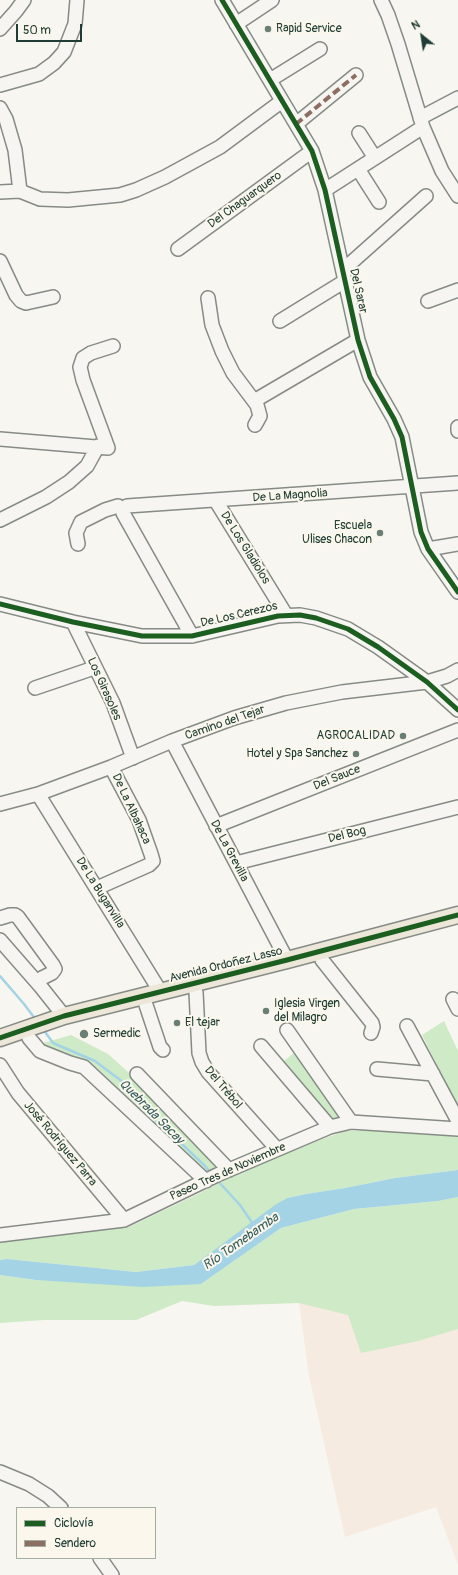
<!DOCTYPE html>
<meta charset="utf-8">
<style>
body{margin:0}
#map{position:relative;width:458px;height:1575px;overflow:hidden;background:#f8f6f0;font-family:Pangolin,sans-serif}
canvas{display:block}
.legend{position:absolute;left:16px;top:1507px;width:140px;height:52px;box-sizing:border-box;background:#fbf7ec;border:1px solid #a3ada2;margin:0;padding:5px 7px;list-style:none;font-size:12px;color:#1f3d34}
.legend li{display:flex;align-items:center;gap:8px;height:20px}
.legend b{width:20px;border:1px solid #a3ada2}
.north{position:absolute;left:402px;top:16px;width:40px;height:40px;-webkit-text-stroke:3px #fbf7ec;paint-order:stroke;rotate:330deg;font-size:11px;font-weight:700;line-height:16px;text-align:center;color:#1f3d34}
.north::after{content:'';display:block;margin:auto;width:14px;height:18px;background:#1f3d34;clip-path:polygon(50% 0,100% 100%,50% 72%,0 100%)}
.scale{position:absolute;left:16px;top:24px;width:66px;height:18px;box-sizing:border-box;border:2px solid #1f3d34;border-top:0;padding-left:5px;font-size:12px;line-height:14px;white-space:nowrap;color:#1f3d34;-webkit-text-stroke:3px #fbf7ec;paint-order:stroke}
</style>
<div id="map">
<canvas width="458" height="1575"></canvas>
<ul class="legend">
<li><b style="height:5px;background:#1b5e20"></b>Ciclovía</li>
<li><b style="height:5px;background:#8d6e63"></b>Sendero</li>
</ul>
<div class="north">N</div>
<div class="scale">50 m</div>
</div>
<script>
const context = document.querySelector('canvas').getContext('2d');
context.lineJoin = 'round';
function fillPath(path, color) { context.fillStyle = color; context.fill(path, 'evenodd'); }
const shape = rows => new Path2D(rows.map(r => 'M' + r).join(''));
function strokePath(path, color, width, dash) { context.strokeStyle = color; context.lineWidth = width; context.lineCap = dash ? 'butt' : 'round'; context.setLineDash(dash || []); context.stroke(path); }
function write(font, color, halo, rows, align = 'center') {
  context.font = font + ' Pangolin,sans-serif'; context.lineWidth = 4; context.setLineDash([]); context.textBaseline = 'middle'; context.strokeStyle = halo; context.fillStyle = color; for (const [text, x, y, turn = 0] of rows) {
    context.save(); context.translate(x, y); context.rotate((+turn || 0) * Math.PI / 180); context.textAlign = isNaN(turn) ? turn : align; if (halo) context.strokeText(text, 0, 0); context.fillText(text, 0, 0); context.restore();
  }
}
fillPath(shape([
 [458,1197,458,1565,436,1507,345,1537,309,1376,299,1303,438,1201]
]), '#f6ebe0');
fillPath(shape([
 [444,1021,458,1051,458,1108,422,1035],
 [71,1035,108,1054,137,1080,219,1166,212,1172,203,1173,133,1105,40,1044],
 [300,1048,349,1107,356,1119,326,1122,279,1065],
 [371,1130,458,1136,458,1170,395,1178,345,1188,306,1194,287,1198,194,1265,136,1272,7,1259,0,1260,0,1242,82,1230,129,1227,198,1194,236,1174,328,1137,346,1131],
 [458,1197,458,1329,418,1341,361,1353,348,1315,299,1303,214,1306,182,1301,136,1320,44,1320,0,1323,0,1275,36,1280,201,1284,281,1228,354,1209,438,1201]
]), '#ceeac6');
fillPath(shape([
 [458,1170,458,1197,438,1201,354,1209,281,1228,201,1284,143,1287,36,1280,0,1275,0,1260,7,1259,136,1272,194,1265,275,1205,287,1198,306,1194,345,1188,395,1178]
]), '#a3d3e5');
strokePath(shape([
 [0,976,24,1004,36,1020],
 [43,1029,53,1043,95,1061,132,1089,150,1114,204,1165,211,1173],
 [217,1180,240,1205,253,1224]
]), '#a3d3e5', 2.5);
const minor = shape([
 [222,0,312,151,325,190,358,340,370,377,394,419,402,437,421,532,428,549,458,592],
 [381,0,388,15,398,44,423,127,442,171,458,196],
 [236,24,272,0],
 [0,29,16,11,24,0],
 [270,80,320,49],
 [0,85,39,74,54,63,64,52,75,24,77,0],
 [0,108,6,119,15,150,20,191],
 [420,118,458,98],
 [296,124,356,75],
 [359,133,375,158],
 [358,169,379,202],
 [325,190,423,127],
 [0,192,20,191,40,199,68,200,120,195,136,190,165,177,220,147,282,101],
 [178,249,312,151],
 [0,261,16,295,21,301,26,303,53,297],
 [343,270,426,196],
 [208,298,212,325,222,351,233,373,254,401],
 [428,301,458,290],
 [280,321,345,281],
 [255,425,260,416,257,405,254,401,358,340],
 [458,427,458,431],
 [0,439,108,448,83,380,80,367,83,358,91,353,113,346],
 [216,501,286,615],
 [124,509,127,506,458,483],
 [124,509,123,513,192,636],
 [0,520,46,497,69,482,87,466,98,446],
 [78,544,76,533,81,522,105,510,118,506,124,509],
 [428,549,458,544],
 [0,604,73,622,142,636,192,636,278,616,300,615,316,618,348,629,378,647,427,682,458,710],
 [73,622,113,703,133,758],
 [35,688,94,668],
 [172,741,287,960],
 [38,794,160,991],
 [0,804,38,794,111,767,172,741,234,718,286,703,342,692,427,682,447,676,458,670],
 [216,826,458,730],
 [236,863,458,807],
 [97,888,149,865,153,861,151,854,139,820,111,767],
 [0,918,10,915,15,915,18,917,53,965,55,969,52,973,36,981],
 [0,940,41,987,64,1016],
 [322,960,372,1023,373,1027,371,1033],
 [196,992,199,1053,202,1062,208,1072,277,1149],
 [453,999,458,1009],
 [146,1005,160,1047,163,1050],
 [407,1026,458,1121],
 [287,1030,351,1122],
 [29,1038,40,1051,70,1063,84,1067,206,1181],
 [261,1046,330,1127],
 [0,1065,18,1093,124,1220],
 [377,1069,433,1074],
 [137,1074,229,1170],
 [0,1235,124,1220,217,1175,330,1127,351,1122,458,1129],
 [0,1472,29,1484,48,1496,61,1508],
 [100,1558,112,1575]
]);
const major = shape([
 [0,1038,64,1016,287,960,458,915]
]);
strokePath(minor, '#868b86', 16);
strokePath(major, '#868b86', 19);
strokePath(minor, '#f6f5f1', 13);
strokePath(major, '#ece7d8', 16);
strokePath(shape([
 [296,124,356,75]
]), '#8d6e63', 4, [8, 4]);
strokePath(shape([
 [222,0,312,151,325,190,358,340,370,377,394,419,402,437,421,532,428,549,458,592],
 [0,604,73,622,142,636,192,636,278,616,300,615,316,618,348,629,378,647,427,682,458,710],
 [0,1038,64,1016,287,960,458,915]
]), '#1b5e20', 5);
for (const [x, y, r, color] of [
 [268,29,4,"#6b7e76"],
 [380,533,4,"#6b7e76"],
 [403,736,4,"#6b7e76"],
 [356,754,4,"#6b7e76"],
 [266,1011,4,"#6b7e76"],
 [177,1023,4,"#6b7e76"],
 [84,1034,5,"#6b7e76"]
]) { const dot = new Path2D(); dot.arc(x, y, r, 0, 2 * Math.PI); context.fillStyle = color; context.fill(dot); strokePath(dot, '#fbf7ec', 1.5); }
write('12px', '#1f3d34', '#fbf7ec', [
 ["Rapid Service",276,29],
 ["Escuela",372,526,"right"],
 ["Ulises Chacon",372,540,"right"],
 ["AGROCALIDAD",395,736,"right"],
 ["Hotel y Spa Sanchez",348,754,"right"],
 ["Iglesia Virgen",274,1004],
 ["del Milagro",274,1018],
 ["El tejar",185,1023],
 ["Sermedic",93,1034]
], 'left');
write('12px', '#1f3d34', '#fbf7ec', [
 ["Del Chaguarquero",245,200,-36],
 ["Del Sarar",358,291,77],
 ["De La Magnolia",290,496,-4],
 ["De Los Gladiolos",245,548,58],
 ["De Los Cerezos",239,615,-13],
 ["Los Girasoles",104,689,66],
 ["Camino del Tejar",225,723,-19],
 ["Del Sauce",337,778,-22],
 ["De La Albahaca",131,809,65],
 ["Del Bog",347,835,-14],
 ["De La Grevilla",229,851,62],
 ["De La Buganvilla",100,893,58],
 ["Avenida Ordoñez Lasso",226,965,-14],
 ["Del Trébol",223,1088,50],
 ["José Rodríguez Parra",60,1144,50],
 ["Paseo Tres de Noviembre",228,1172,-24]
]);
write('italic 13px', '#375f5f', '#fbf7ec', [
 ["Quebrada Sacay",151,1112,45],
 ["Río Tomebamba",241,1242,-35]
]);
</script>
